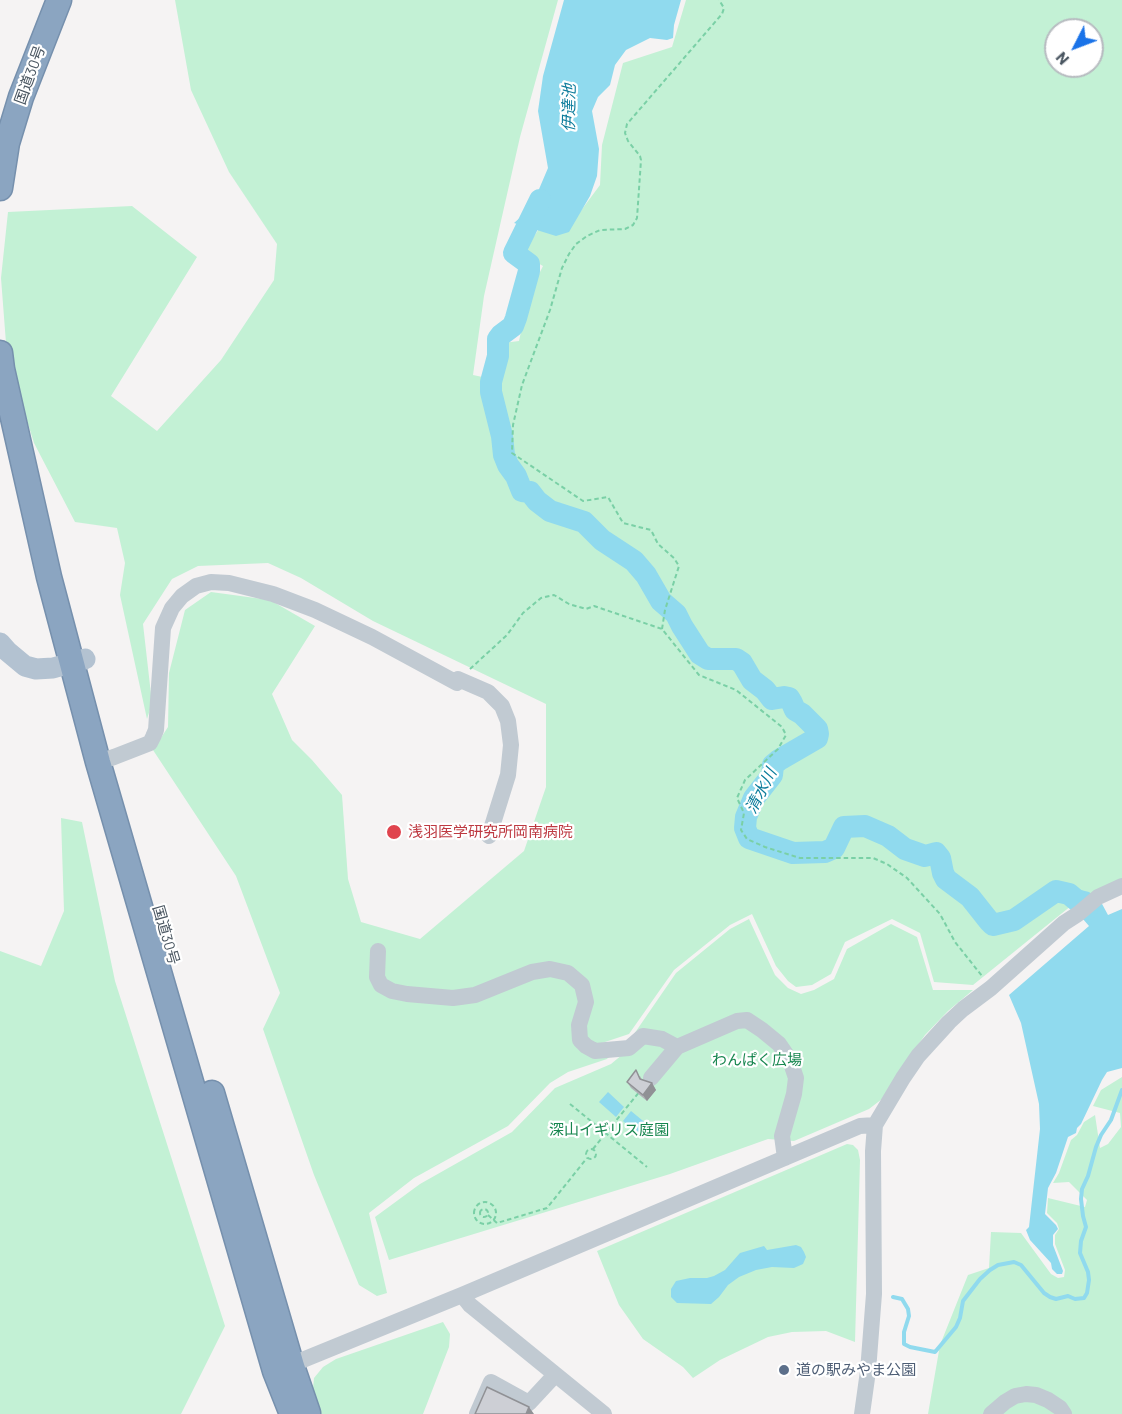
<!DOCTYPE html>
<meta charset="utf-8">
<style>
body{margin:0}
#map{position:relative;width:1122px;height:1414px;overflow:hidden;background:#f5f3f3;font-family:Barlow,sans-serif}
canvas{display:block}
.north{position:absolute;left:1044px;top:18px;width:60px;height:60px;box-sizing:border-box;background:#fff;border:2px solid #b7bbc0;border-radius:50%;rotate:228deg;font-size:16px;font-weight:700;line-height:24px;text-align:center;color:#4a5661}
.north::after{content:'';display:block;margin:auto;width:21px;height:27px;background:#1a73e8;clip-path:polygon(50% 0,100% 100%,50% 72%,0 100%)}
</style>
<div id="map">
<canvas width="1122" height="1414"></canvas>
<div class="north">N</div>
</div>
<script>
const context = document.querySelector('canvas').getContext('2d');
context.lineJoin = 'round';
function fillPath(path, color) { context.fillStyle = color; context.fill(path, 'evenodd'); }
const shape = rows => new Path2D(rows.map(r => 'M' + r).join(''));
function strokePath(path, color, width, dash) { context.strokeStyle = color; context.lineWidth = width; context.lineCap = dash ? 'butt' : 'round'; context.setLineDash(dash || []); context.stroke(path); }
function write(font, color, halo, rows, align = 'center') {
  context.font = font + ' Barlow,"Noto Sans JP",sans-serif'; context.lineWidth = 4.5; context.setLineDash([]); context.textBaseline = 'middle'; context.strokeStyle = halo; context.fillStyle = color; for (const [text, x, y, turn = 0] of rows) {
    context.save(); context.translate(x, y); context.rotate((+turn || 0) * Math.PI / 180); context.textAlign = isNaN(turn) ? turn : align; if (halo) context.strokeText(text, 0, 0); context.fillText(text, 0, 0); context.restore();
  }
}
fillPath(shape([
 [175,0,558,0,520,137,484,296,473,375,492,379,500,364,503,343,519,341,529,294,543,266,522,254,543,223,577,216,600,185,602,145,623,63,672,47,686,0,1122,0,1122,881,1082,897,973,985,934,982,920,933,892,919,845,942,831,974,812,985,796,987,788,981,776,966,752,914,730,925,674,970,629,1034,596,1045,575,1044,578,1049,584,1052,611,1054,607,1059,568,1072,550,1083,508,1126,414,1178,369,1213,387,1293,377,1296,359,1285,314,1175,263,1029,280,993,236,876,153,750,168,727,169,673,185,610,211,592,270,600,315,626,272,694,292,740,312,760,342,795,348,879,361,922,420,939,524,851,546,787,546,704,373,621,301,578,268,563,198,566,172,579,143,624,152,703,147,719,120,595,125,563,117,528,75,522,34,443,7,356,1,278,8,212,132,206,197,257,111,396,157,431,221,360,274,280,277,244,229,172,191,90],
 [1056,30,1092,30,1092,66,1056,66],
 [61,818,82,822,115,981,225,1326,181,1414,0,1414,0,951,41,966,64,911],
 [749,919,775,975,788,988,801,994,814,990,834,979,847,949,891,924,917,937,933,990,973,990,948,1011,925,1035,896,1076,882,1099,869,1109,794,1141,768,1139,670,1174,389,1260,375,1217,420,1184,512,1132,555,1088,611,1064,623,1054,642,1041,674,1041,632,1037,676,973,730,929],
 [1122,1077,1122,1414,928,1414,940,1345,968,1275,989,1268,991,1232,1021,1233,1051,1274,1058,1278,1064,1277,1065,1270,1055,1244,1055,1235,1059,1229,1057,1223,1047,1213,1048,1198,1085,1207,1087,1200,1069,1182,1053,1183,1059,1173,1071,1140,1077,1135,1084,1122,1095,1115,1100,1148,1108,1144,1121,1127,1120,1113,1093,1106,1101,1090],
 [847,1144,853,1145,858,1150,860,1160,855,1342,826,1331,792,1332,768,1337,720,1360,693,1378,683,1367,643,1339,619,1305,597,1251],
 [443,1322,450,1334,449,1347,423,1414,321,1414,315,1398,313,1388,314,1378,323,1367,336,1359]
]), '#c3f1d5');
fillPath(shape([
 [564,0,681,0,674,25,673,38,667,40,650,38,626,50,615,65,610,85,598,97,592,111,599,149,597,176,590,196,569,232,556,236,514,223,531,208,548,168,538,111,543,76],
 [1063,888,1071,890,1077,889,1089,892,1101,902,1108,915,1122,909,1122,1068,1107,1072,1102,1080,1081,1124,1077,1128,1076,1133,1068,1137,1056,1173,1048,1188,1045,1214,1056,1225,1058,1229,1053,1235,1053,1245,1063,1271,1062,1274,1057,1274,1052,1269,1051,1263,1030,1240,1026,1230,1029,1227,1040,1129,1039,1104,1021,1023,1009,995,1089,926,1063,896],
 [608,1092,624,1107,616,1117,599,1102],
 [631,1111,648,1125,639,1135,623,1121],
 [796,1245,801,1247,804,1252,806,1257,803,1264,794,1268,772,1267,756,1270,739,1277,728,1285,719,1297,711,1304,677,1303,671,1297,671,1289,676,1281,690,1278,707,1278,714,1276,725,1270,740,1253,764,1246,767,1250]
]), '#90daee');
strokePath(shape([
 [893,1297,902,1299,908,1309,909,1316,904,1332,904,1344,910,1347,935,1352,956,1327,960,1318,963,1301,980,1279,990,1270,998,1265,1014,1262,1021,1265,1044,1293,1050,1297,1056,1299,1068,1296,1075,1299,1084,1298,1087,1293,1089,1280,1088,1272,1080,1253,1081,1241,1086,1227,1083,1216,1081,1199,1082,1189,1088,1176,1096,1147,1101,1135,1111,1120,1122,1090]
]), '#90daee', 4);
strokePath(shape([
 [540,200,514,253,529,264,529,271,516,318,513,326,501,335,498,339,498,356,491,382,491,392,502,436,504,455,508,465,516,476,522,491,530,492,537,501,550,511,584,522,602,540,634,561,646,575,661,601,676,614,682,626,700,654,708,659,736,659,742,663,752,680,765,690,772,699,784,697,789,698,792,703,795,710,802,714,817,729,818,734,817,738,779,760,773,765,772,775,754,798,746,817,745,828,749,838,793,853,825,852,834,848,844,827,865,826,888,836,905,849,925,856,936,853,940,858,943,873,946,879,970,897,989,921,993,925,1014,920,1056,891,1069,894,1087,909]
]), '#90daee', 22);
const highway = shape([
 [0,188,7,143,21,97,59,0],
 [0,353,2,369,49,577,98,762,275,1371,292,1414],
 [212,1093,292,1366,308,1413]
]);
strokePath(highway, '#7690ad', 27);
strokePath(shape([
 [662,629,665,610,679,566,674,558,658,544,651,530,623,523,608,497,583,501,512,453,513,425,522,385,550,310,562,268,569,254,576,244,587,236,600,230,625,229,633,225,637,218,641,160,640,156,628,141,625,133,627,124,722,14,724,8,719,0],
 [470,669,507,635,523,613,541,598,554,595,569,604,586,609,594,606,662,629,699,675,736,690,782,727,786,735,778,749,745,780,737,798,744,813,741,830,747,839,765,847,800,858,873,858,887,864,907,878,940,914,955,942,982,976],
 [570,1104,647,1167],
 '586 1154a5 5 0 1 1 10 0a5 5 0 1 1-10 0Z',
 [593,1149,640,1091],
 '474 1213a11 11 0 1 1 22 0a11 11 0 1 1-22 0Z',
 '480 1213a4 4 0 1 1 8 0a4 4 0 1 1-8 0Z',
 [488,1215,497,1223,547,1208,587,1158]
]), '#7ad0a6', 2, [4.5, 3]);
strokePath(shape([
 [98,762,114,757,150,743,153,737,156,730,163,628,172,608,182,596,196,586,211,582,229,583,273,594,315,610,372,637,457,683,458,679,488,692,502,706,508,721,511,745,508,775,489,836],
 [378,951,377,977,381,985,392,991,407,994,453,998,475,995,532,972,550,969,568,973,582,985,586,1002,579,1025,580,1040,586,1046,595,1051,629,1048,643,1036,662,1039,677,1047,737,1021,747,1020,762,1030,779,1044,790,1060,796,1078,794,1094,782,1136,785,1158],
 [651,1078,677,1047],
 [462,1295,470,1305,604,1414],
 [283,1368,462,1295,860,1126,875,1125],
 [477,1414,491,1382,529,1403,555,1375],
 [862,1414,868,1371,874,1294,873,1151,875,1125,903,1078,918,1056,949,1022,963,1009,991,988,1064,923,1078,914,1098,897,1122,886],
 [991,1414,1005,1402,1015,1396,1026,1394,1036,1395,1048,1400,1060,1408,1064,1414]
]), '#c1cad2', 16);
strokePath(shape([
 [0,643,7,651,25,666,36,669,53,668,85,659]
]), '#b3c2d1', 21);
strokePath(highway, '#8ba5c1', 24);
fillPath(shape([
 [640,1076,642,1080,652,1083,656,1090,647,1101,631,1088,627,1082]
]), '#b0b2b7');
fillPath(shape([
 [652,1083,656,1090,647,1101,643,1095],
 [529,1407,534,1414,526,1414]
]), '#909195');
const building = shape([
 [636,1070,640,1079,652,1083,643,1095,627,1082,636,1070],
 [487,1387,529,1407,526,1414,475,1414,487,1387]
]);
fillPath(building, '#cdcfd5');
strokePath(building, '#909195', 1.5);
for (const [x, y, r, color] of [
 [394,832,8,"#e0444e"],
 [784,1370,6,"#5c6f8a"]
]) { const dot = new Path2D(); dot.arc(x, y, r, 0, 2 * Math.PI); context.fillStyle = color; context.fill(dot); strokePath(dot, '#fff', 2); }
write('15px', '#4a5661', '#fff', [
 ["国道30号",30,75,-70],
 ["国道30号",166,935,74]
]);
write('15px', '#be3a42', '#fff', [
 ["浅羽医学研究所岡南病院",408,832]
], 'left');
write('15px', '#17864f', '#fff', [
 ["わんぱく広場",757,1060],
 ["深山イギリス庭園",609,1130]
]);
write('15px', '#4e5e75', '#fff', [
 ["道の駅みやま公園",796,1370]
], 'left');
write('italic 16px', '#0c7c9b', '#fff', [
 ["伊達池",569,108,-89],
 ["清水川",761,791,-63]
]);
</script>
